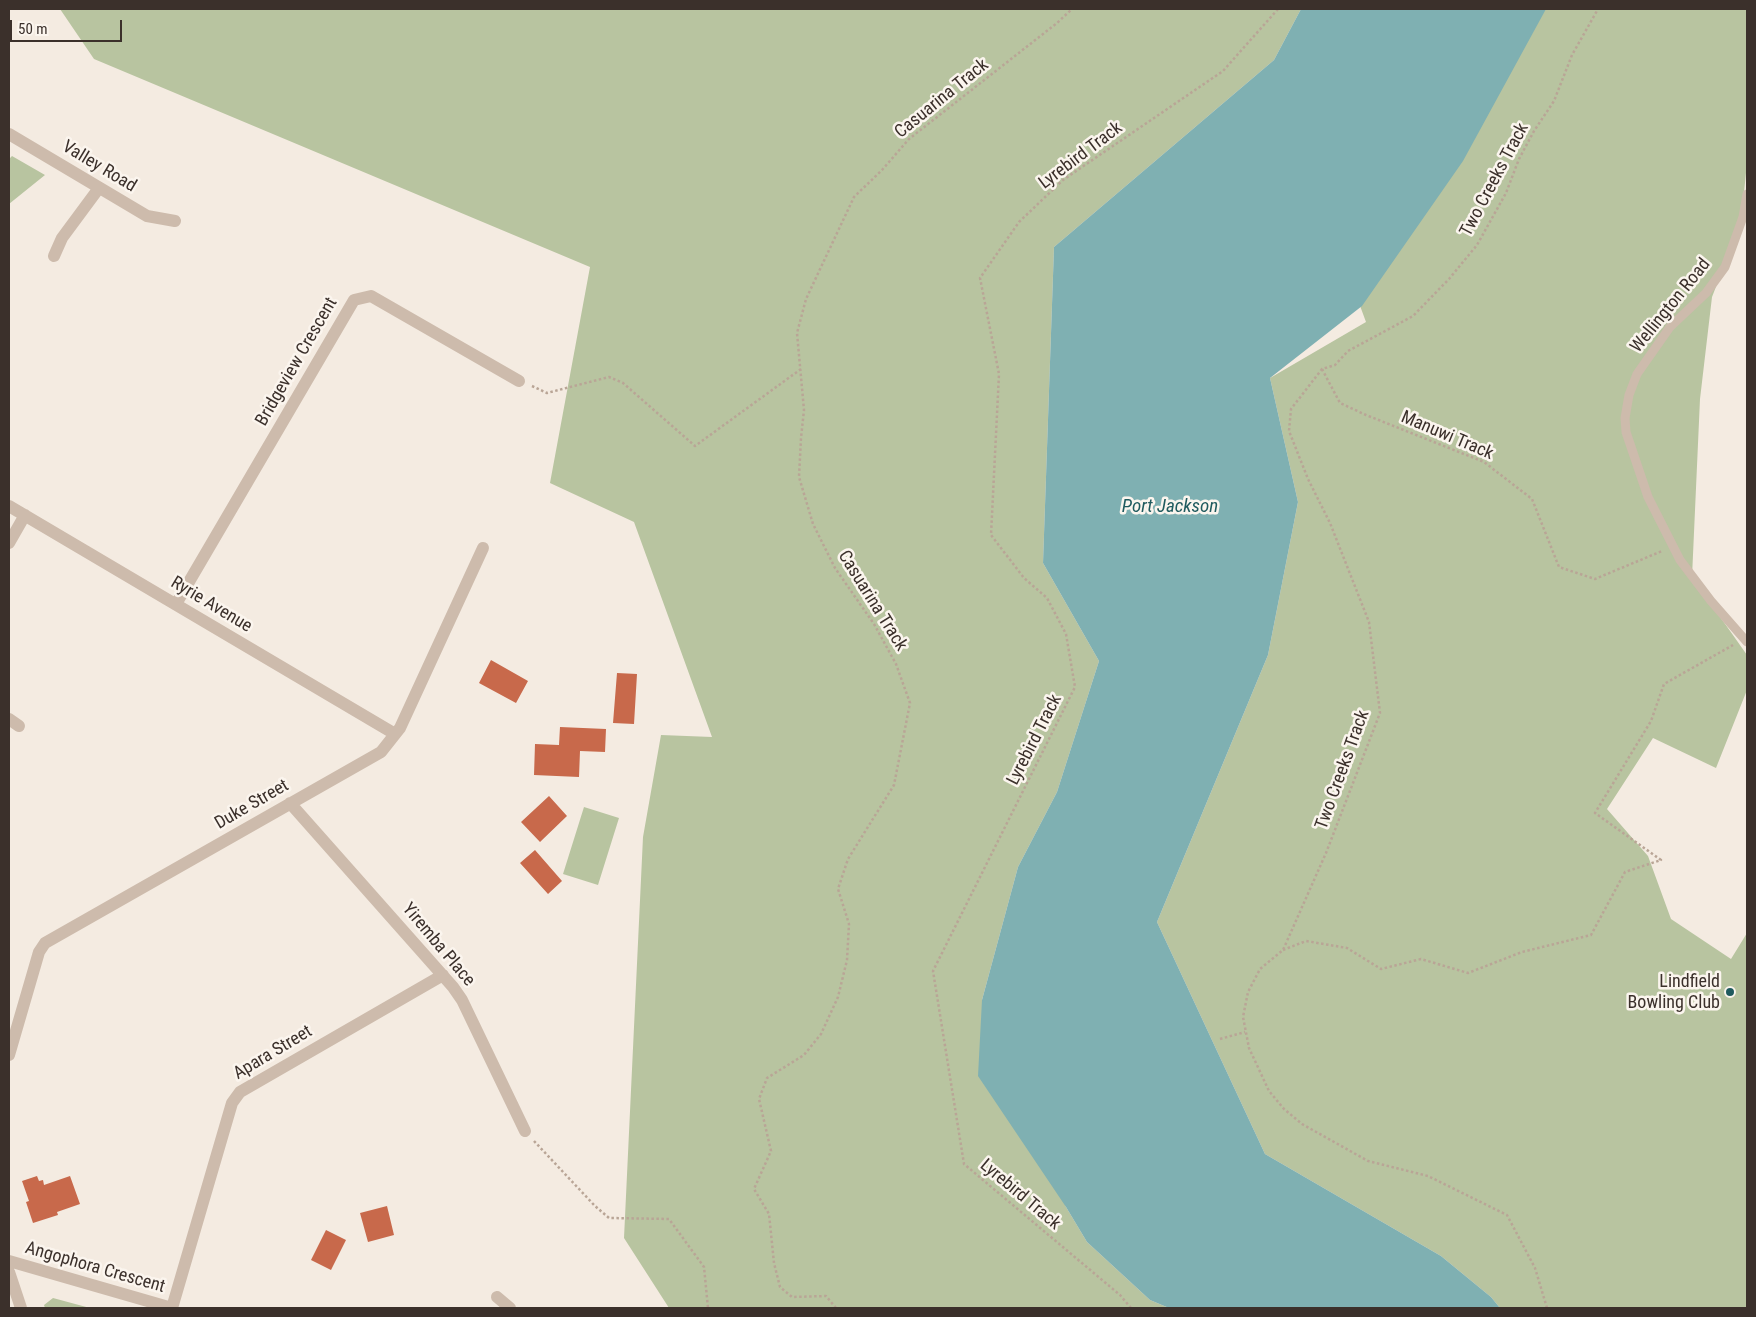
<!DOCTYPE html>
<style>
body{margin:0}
#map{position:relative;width:1756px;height:1317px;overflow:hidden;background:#f4ebe1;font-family:"Roboto Condensed",sans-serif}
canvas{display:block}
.frame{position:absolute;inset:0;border:10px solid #3b302b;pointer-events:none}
.scale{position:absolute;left:10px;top:20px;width:112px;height:22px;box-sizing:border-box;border:2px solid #3b302b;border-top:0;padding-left:6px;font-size:15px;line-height:18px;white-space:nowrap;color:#3b302b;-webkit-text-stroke:4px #fbf5ee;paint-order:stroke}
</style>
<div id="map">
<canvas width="1756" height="1317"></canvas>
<div class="frame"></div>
<div class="scale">50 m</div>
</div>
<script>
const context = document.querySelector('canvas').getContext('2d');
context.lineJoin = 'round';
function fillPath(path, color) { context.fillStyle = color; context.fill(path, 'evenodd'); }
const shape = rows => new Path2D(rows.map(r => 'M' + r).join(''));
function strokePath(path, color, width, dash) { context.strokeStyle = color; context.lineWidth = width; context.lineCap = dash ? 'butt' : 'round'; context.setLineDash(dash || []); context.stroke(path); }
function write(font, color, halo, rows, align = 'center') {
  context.font = font + ' "Roboto Condensed",sans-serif'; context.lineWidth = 5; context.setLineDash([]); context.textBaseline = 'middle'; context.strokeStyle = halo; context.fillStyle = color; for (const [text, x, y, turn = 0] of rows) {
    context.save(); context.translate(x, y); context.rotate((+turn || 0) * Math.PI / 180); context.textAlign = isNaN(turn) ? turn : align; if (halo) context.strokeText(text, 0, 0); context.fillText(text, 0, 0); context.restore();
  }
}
fillPath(shape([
 [60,9,1301,9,1274,60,1054,247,1043,563,1099,661,1057,792,1018,867,982,1000,1066,1207,1087,1242,1150,1300,1169,1308,669,1308,624,1238,643,837,661,735,712,737,634,522,550,483,590,267,94,59],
 [1536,9,1747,9,1747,163,1741,222,1712,297,1700,399,1692,577,1747,655,1747,690,1716,768,1653,738,1607,809,1648,856,1671,919,1731,959,1747,933,1747,1308,1500,1308,1491,1297,1441,1256,1265,1154,1157,922,1268,655,1298,502,1270,378,1366,322,1359,303],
 [12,156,45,175,9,204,9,159],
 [584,807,619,818,598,885,563,874],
 [53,1298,90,1308,45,1308,44,1305]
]), '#b8c4a0');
fillPath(shape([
 [1301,9,1546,9,1463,161,1362,306,1270,378,1298,502,1268,655,1157,922,1265,1154,1441,1256,1491,1297,1500,1308,1169,1308,1150,1300,1087,1242,1066,1207,978,1076,982,1000,1018,867,1057,792,1099,661,1043,563,1054,247,1274,60]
]), '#7fb0b2');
fillPath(shape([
 [491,660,528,681,516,703,479,683],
 [617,673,637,674,634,724,613,723],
 [560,727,606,729,605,752,580,751,579,777,534,775,535,744,559,745],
 [549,796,567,816,540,842,521,822],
 [535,850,562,881,548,894,520,863],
 [37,1176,39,1181,43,1180,44,1185,70,1176,80,1204,57,1212,58,1215,33,1223,26,1202,29,1201,22,1181],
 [387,1206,394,1235,368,1242,360,1213],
 [326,1230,346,1240,331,1270,311,1260]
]), '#c8694b');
strokePath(shape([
 [1322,369,1340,403,1366,415,1484,462,1532,499,1559,567,1595,579,1662,551],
 [532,386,547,393,609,377,623,383,695,446,801,369],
 [1283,950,1306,941,1347,948,1381,969,1421,959,1468,973,1522,952,1591,935,1625,872,1661,860,1595,813,1651,721,1664,684,1733,645],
 [1220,1039,1245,1032],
 [534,1141,595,1206,609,1218,669,1219,704,1267,708,1308],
 [836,1308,826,1296,792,1297,780,1287,774,1263,769,1214,754,1189,771,1151,759,1099,767,1078,804,1055,821,1034,838,997,847,960,849,924,838,889,848,859,894,785,910,703,896,664,874,624,835,568,813,524,799,477,801,438,804,410,797,333,806,299,854,197,882,170,909,139,1057,23,1072,9],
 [1131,1308,1120,1295,964,1164,933,971,1075,687,1066,634,1047,598,1024,578,991,535,999,374,980,278,1019,222,1063,180,1223,71,1278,9],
 [1547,1308,1535,1268,1507,1215,1428,1176,1368,1161,1302,1124,1284,1109,1269,1091,1249,1048,1243,1017,1248,992,1260,969,1283,950,1326,853,1380,713,1369,622,1330,523,1308,479,1289,431,1291,409,1322,369,1335,365,1348,351,1413,316,1449,279,1477,245,1506,193,1519,159,1534,131,1554,101,1572,55,1598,9]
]), '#b9a596', 2.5, [2.5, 2.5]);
strokePath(shape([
 [1747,194,1743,217,1725,267,1706,293,1670,327,1637,374,1629,395,1625,418,1626,432,1648,497,1680,560,1711,601,1747,642]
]), '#cdbbac', 9);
strokePath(shape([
 [9,134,147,216,175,221],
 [54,256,62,238,99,188],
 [9,506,395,734],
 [9,543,25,515],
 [176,604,354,300,371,296,519,381],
 [9,719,19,726],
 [290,803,453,987,462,1000,525,1131],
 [9,1055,39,952,45,943,381,752,400,728,483,548],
 [9,1261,172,1308],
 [9,1272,21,1308],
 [497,1297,510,1308],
 [172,1308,232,1103,240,1092,443,975]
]), '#cdbbac', 12);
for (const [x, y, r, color] of [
 [1730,992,5,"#1f5a5e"]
]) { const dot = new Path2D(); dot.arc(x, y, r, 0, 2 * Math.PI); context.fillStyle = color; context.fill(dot); strokePath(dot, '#fbf5ee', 2); }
write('18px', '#3b302b', '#fbf5ee', [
 ["Casuarina Track",942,99,-39],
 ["Lyrebird Track",1081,156,-37],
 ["Valley Road",99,167,31],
 ["Two Creeks Track",1495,180,-62],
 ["Wellington Road",1671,306,-51],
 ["Bridgeview Crescent",297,362,-60],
 ["Manuwi Track",1447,436,23],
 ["Casuarina Track",872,601,58],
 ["Ryrie Avenue",211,605,31],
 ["Lyrebird Track",1035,740,-63],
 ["Two Creeks Track",1343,770,-70],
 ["Duke Street",252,805,-30],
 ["Yiremba Place",438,945,50],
 ["Apara Street",273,1053,-31],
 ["Lyrebird Track",1020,1195,40],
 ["Angophora Crescent",95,1268,16]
]);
write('18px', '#3b302b', '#fbf5ee', [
 ["Lindfield",1720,982],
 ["Bowling Club",1720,1003]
], 'right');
write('italic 19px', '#1f5a5e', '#fbf5ee', [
 ["Port Jackson",1170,507]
]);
</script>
